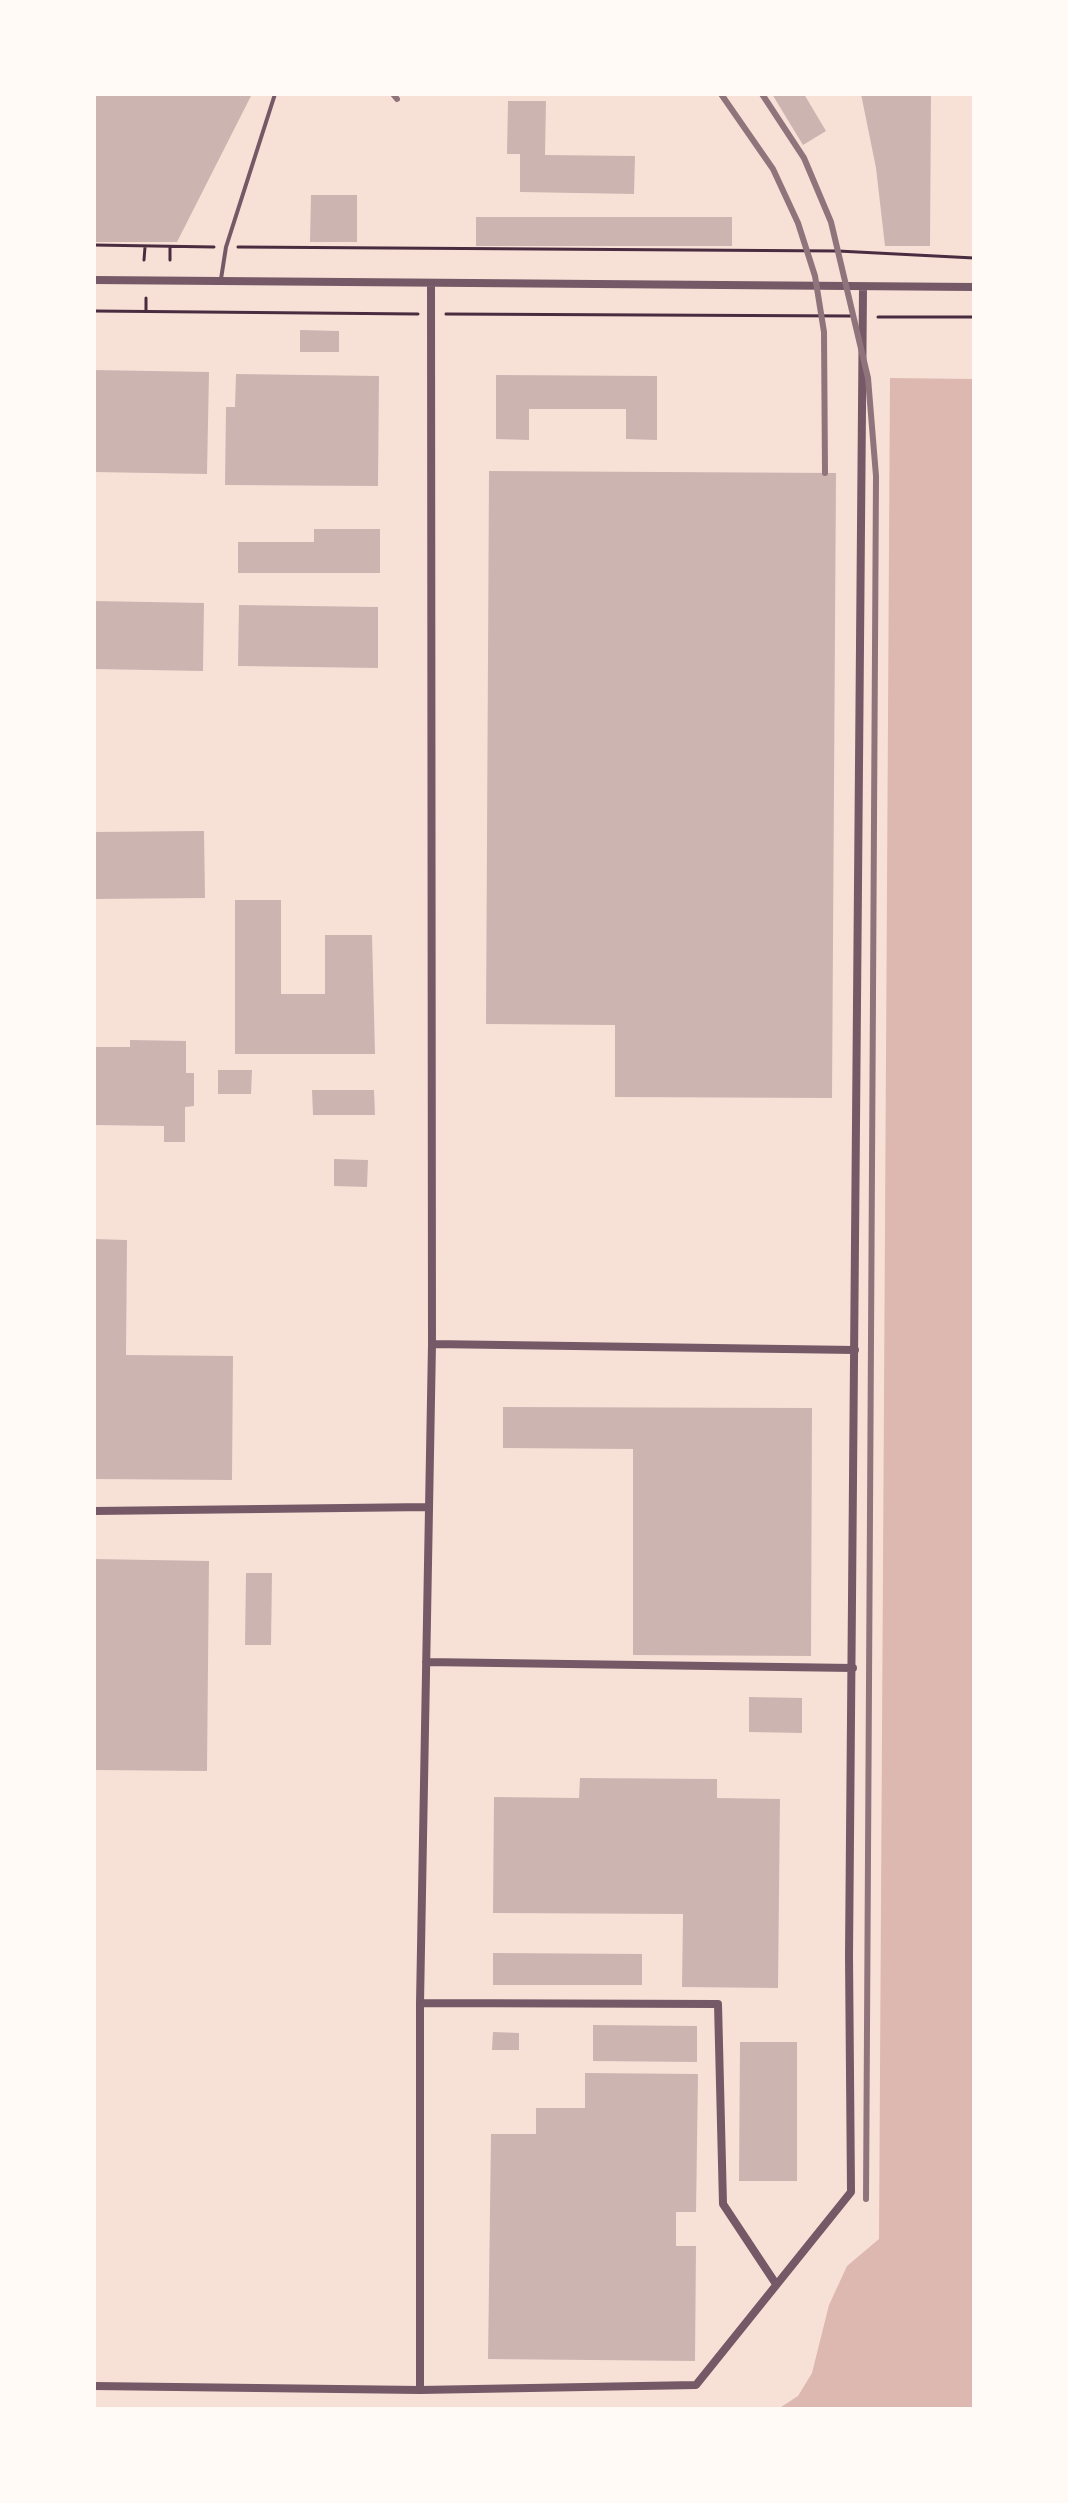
<!DOCTYPE html>
<style>
body{margin:0}
#map{position:relative;width:1068px;height:2503px;overflow:hidden;background:#f7e1d7;font-family:"Space Grotesk",sans-serif}
canvas{display:block}
.frame{position:absolute;inset:0;border:96px solid #fffaf5;pointer-events:none}
</style>
<div id="map">
<canvas width="1068" height="2503"></canvas>
<div class="frame"></div>
</div>
<script>
const context = document.querySelector('canvas').getContext('2d');
context.lineJoin = 'round';
function fillPath(path, color) { context.fillStyle = color; context.fill(path, 'evenodd'); }
const shape = rows => new Path2D(rows.map(r => 'M' + r).join(''));
function strokePath(path, color, width, dash) { context.strokeStyle = color; context.lineWidth = width; context.lineCap = dash ? 'butt' : 'round'; context.setLineDash(dash || []); context.stroke(path); }
fillPath(shape([
 [890,378,974,379,974,2409,778,2409,798,2396,812,2373,829,2305,847,2266,879,2239]
]), '#dcb8b0');
fillPath(shape([
 [94,94,252,94,177,242,94,242],
 [772,94,804,94,826,131,803,145],
 [861,94,931,94,930,246,885,246,876,168],
 [508,101,546,101,545,155,635,156,634,194,520,192,520,154,507,154],
 [311,195,357,195,357,242,310,242],
 [476,217,732,217,732,246,476,246],
 [300,330,339,331,339,352,300,352],
 [94,370,209,372,207,474,94,472],
 [236,374,379,376,378,486,225,485,226,407,235,407],
 [496,375,657,376,657,440,626,439,626,409,529,409,529,440,496,439],
 [489,471,836,473,832,1098,615,1097,615,1025,486,1024],
 [314,529,380,529,380,573,238,573,238,542,314,542],
 [94,601,204,603,203,671,94,669],
 [239,605,378,607,378,668,238,666],
 [204,831,205,898,94,899,94,832],
 [235,900,281,900,281,994,325,994,325,935,372,935,375,1054,235,1054],
 [130,1040,186,1041,186,1073,194,1073,194,1106,185,1107,185,1142,164,1142,164,1126,94,1125,96,1047,130,1047],
 [218,1070,252,1070,251,1094,218,1094],
 [312,1090,374,1090,375,1115,313,1115],
 [334,1159,368,1160,367,1187,334,1186],
 [94,1239,127,1240,126,1355,233,1356,232,1480,94,1479],
 [503,1407,812,1408,811,1656,633,1655,633,1449,503,1448],
 [94,1559,209,1561,207,1771,94,1770],
 [246,1573,272,1573,271,1645,245,1645],
 [749,1697,802,1698,802,1733,749,1732],
 [580,1778,717,1779,717,1798,780,1799,778,1988,682,1987,683,1914,493,1913,494,1797,579,1798],
 [493,1953,642,1954,642,1985,493,1985],
 [593,2025,697,2026,697,2062,593,2061],
 [493,2032,519,2033,519,2050,492,2050],
 [740,2042,797,2042,797,2181,739,2181],
 [585,2073,698,2074,696,2212,676,2212,676,2246,696,2246,695,2361,488,2359,491,2134,536,2134,536,2108,585,2108]
]), '#ccb4b1');
strokePath(shape([
 [94,245,214,247],
 [238,247,838,251,974,258],
 [144,260,145,247],
 [170,260,170,248],
 [94,311,418,314],
 [146,311,146,298],
 [446,314,850,316],
 [878,317,974,317]
]), '#4a2c40', 3);
strokePath(shape([
 [221,279,226,247,275,94]
]), '#755966', 4);
strokePath(shape([
 [94,280,974,287],
 [432,1344,855,1350],
 [94,1511,428,1507],
 [426,1662,853,1668],
 [420,2003,718,2004,723,2204,776,2284],
 [94,2386,420,2390,696,2385,851,2192,849,1955,863,288],
 [420,2390,420,2003,432,1344,431,283]
]), '#755966', 8);
strokePath(shape([
 [393,94,397,99],
 [721,94,773,169,798,223,815,276,824,332,825,473],
 [762,94,804,158,831,222,868,378,876,476,866,2199]
]), '#8f747c', 6);
</script>
